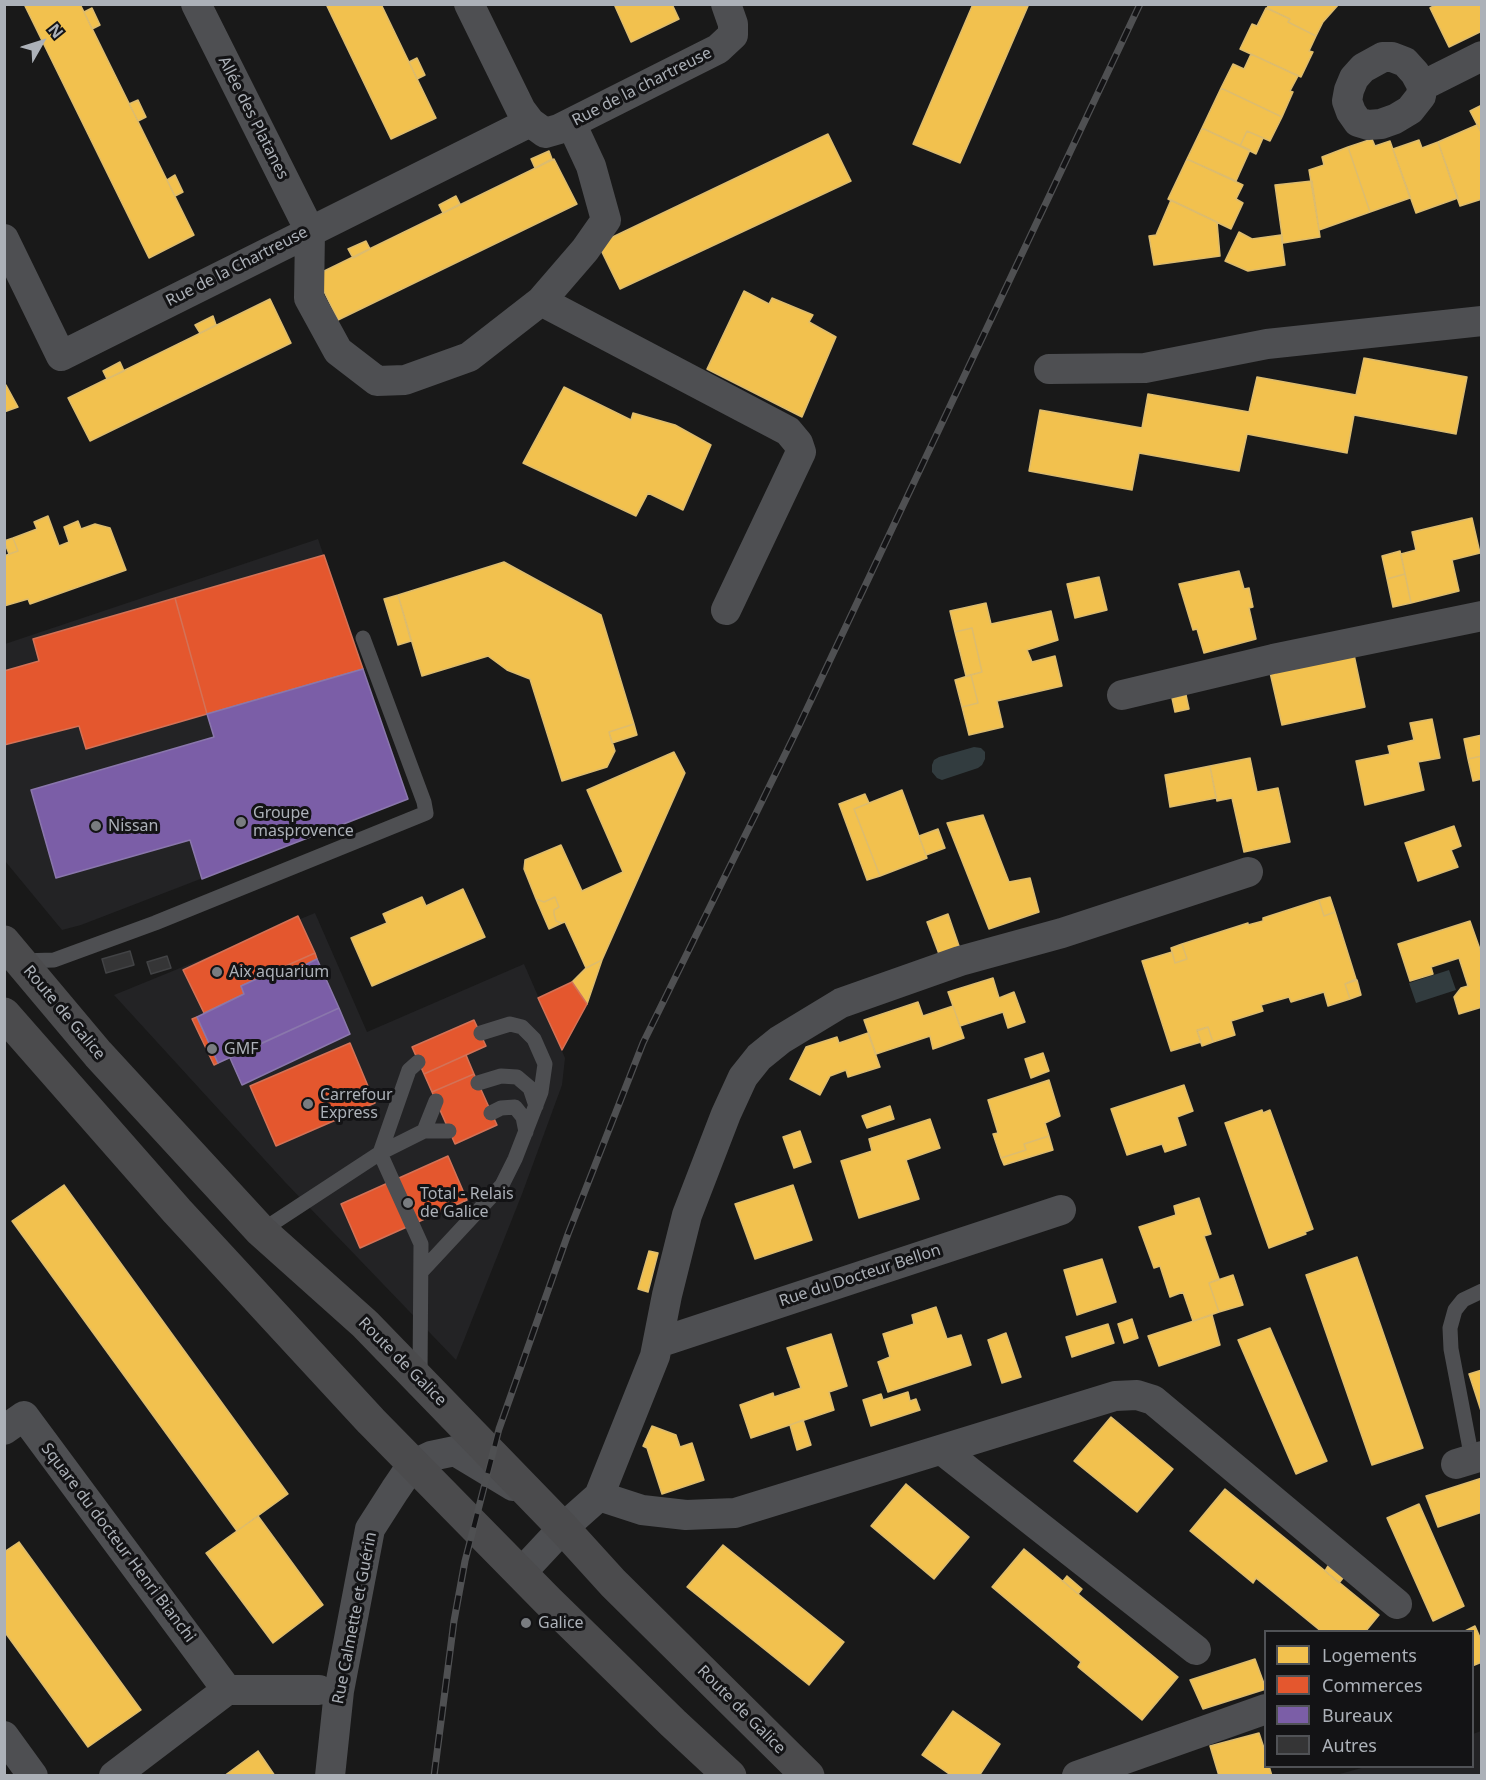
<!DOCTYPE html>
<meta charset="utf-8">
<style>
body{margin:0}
#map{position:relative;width:1486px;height:1780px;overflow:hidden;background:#191919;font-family:"Noto Sans",sans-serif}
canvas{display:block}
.frame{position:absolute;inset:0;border:6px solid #acb1b8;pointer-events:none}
.legend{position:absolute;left:1264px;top:1630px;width:210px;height:138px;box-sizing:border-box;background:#131315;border:2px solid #505256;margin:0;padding:8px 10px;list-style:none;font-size:18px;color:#acb1b8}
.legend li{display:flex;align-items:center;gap:12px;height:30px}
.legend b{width:30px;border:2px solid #505256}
.north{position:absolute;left:12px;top:12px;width:60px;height:60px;-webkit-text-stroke:4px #131315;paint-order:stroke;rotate:51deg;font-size:16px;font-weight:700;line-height:24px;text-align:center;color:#acb1b8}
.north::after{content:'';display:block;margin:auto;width:21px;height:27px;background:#acb1b8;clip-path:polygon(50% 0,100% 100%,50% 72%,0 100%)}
</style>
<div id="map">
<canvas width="1486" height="1780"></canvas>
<div class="frame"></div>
<ul class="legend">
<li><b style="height:16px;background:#f2c14e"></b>Logements</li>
<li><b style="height:16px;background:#e4572e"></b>Commerces</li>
<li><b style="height:16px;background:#7b5ea7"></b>Bureaux</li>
<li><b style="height:16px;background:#353536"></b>Autres</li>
</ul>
<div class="north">N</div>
</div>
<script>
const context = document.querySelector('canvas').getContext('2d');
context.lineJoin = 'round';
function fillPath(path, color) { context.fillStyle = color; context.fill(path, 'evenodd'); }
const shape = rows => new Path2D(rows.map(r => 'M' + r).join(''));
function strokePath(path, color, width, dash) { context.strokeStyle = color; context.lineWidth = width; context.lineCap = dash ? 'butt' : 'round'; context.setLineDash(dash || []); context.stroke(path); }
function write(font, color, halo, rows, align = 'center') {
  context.font = font + ' "Noto Sans",sans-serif'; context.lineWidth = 6; context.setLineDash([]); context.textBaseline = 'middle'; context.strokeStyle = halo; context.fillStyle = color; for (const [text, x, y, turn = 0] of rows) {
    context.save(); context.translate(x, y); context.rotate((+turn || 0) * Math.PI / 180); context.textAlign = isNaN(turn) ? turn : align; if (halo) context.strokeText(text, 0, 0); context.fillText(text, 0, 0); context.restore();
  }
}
fillPath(shape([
 [318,539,408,799,81,925,62,930,5,861,5,644],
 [315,913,367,1032,524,964,565,1058,562,1085,522,1194,456,1360,285,1182,114,995],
 [1481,1731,1481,1775,1336,1775,1365,1767,1472,1766,1473,1734]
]), '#232325');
fillPath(shape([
 [974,747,981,748,985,752,985,759,982,765,978,768,942,780,937,778,932,772,932,765,934,760,939,757],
 [1449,970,1456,990,1416,1003,1409,983]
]), '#323c3f');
const homes = shape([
 [24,4,80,4,194,235,149,258,24,4],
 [326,4,381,4,436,118,391,139,326,4],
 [614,4,672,4,679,19,631,42,614,4],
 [973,4,1028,6,960,163,913,144,973,4],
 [1269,4,1339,4,1323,22,1316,36,1288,22,1290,19,1267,8,1269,4],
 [1437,4,1482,4,1482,31,1449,47,1430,8,1437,4],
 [92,8,100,25,92,29,84,12,92,8],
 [1266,8,1290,19,1288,22,1316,36,1309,51,1313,52,1301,77,1240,49,1252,24,1257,26,1266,8],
 [1251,54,1298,76,1290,91,1293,92,1282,117,1221,88,1233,64,1244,69,1251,54],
 [417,58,425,75,417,79,409,62,417,58],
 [1221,88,1282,117,1270,141,1247,131,1240,146,1202,128,1221,88],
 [138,100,146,117,138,121,129,104,138,100],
 [1482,105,1482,134,1470,111,1482,105],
 [1477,125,1482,134,1482,199,1460,206,1438,142,1477,125],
 [1202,128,1250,150,1236,181,1187,159,1202,128],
 [1247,131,1263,138,1256,154,1240,146,1247,131],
 [828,134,851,181,620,289,598,244,828,134],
 [1372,139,1375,146,1390,141,1410,198,1370,212,1348,147,1372,139],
 [1419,140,1422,148,1438,142,1458,198,1416,213,1393,149,1419,140],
 [1348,147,1370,212,1319,230,1309,170,1324,165,1322,157,1348,147],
 [549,151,552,159,535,168,531,159,549,151],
 [554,159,577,204,338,320,316,275,554,159],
 [1187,159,1243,185,1236,199,1243,203,1231,229,1168,199,1187,159],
 [175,175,183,192,175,196,167,180,175,175],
 [1312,181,1320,237,1283,243,1275,185,1312,181],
 [456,196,460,204,443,213,439,205,456,196],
 [1171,200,1217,222,1220,256,1154,265,1149,236,1156,235,1171,200],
 [1239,232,1252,239,1281,235,1285,265,1248,271,1225,261,1239,232],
 [366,241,370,249,353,258,348,249,366,241],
 [744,291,769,304,772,298,813,315,809,322,836,337,802,417,707,369,744,291],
 [270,299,291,343,90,441,68,398,270,299],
 [213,316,216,325,200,333,195,325,213,316],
 [1364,358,1467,377,1456,434,1354,415,1347,453,1247,434,1239,471,1139,453,1132,490,1029,471,1040,410,1142,428,1148,394,1249,412,1257,377,1356,395,1364,358],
 [120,362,124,371,107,379,103,371,120,362],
 [6,385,18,407,4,412,4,386,6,385],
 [564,387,631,420,633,413,675,425,711,445,683,510,648,493,636,516,523,463,564,387],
 [48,516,59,546,69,542,64,527,78,521,81,529,95,524,110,528,126,570,30,604,28,599,4,606,4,556,18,551,13,538,37,529,34,522,48,516],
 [1472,518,1480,553,1452,560,1459,591,1411,603,1401,554,1416,550,1412,532,1472,518],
 [13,538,18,551,9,554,4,541,13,538],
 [1400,551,1405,574,1387,579,1382,556,1400,551],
 [504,562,601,615,634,724,609,732,615,751,607,767,562,781,530,679,507,670,488,656,422,676,398,595,504,562],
 [1239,571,1244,589,1249,588,1253,607,1249,608,1256,639,1204,653,1197,629,1193,630,1179,584,1239,571],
 [1405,574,1411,603,1393,607,1387,579,1405,574],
 [1099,577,1107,610,1075,618,1067,584,1099,577],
 [398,595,411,641,398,645,384,599,398,595],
 [986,603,991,624,1051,611,1058,640,1027,650,1032,662,1055,656,1062,686,997,701,1003,727,969,735,962,707,978,703,971,675,982,672,972,628,955,632,950,611,986,603],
 [972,628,982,672,966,676,955,632,972,628],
 [1353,650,1365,707,1282,725,1269,668,1353,650],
 [971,675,978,703,962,707,955,680,971,675],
 [1186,695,1189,709,1175,712,1172,698,1186,695],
 [1432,719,1440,758,1418,762,1424,790,1365,805,1356,761,1390,754,1388,746,1414,740,1410,723,1432,719],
 [634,724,637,735,612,743,609,732,634,724],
 [1482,735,1482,756,1468,759,1464,739,1482,735],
 [674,752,685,773,602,960,586,968,565,922,562,923,556,921,554,914,554,910,559,907,555,897,544,902,536,899,524,869,525,860,561,845,582,891,623,872,587,790,674,752],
 [1482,756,1482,779,1473,781,1468,759,1482,756],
 [1250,758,1257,792,1278,788,1290,842,1244,852,1232,798,1217,801,1210,766,1250,758],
 [1210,766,1216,798,1170,807,1165,775,1210,766],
 [902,790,927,858,880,876,854,809,902,790],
 [865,794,869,803,854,809,880,876,867,880,839,804,865,794],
 [983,815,1009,882,1030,878,1039,912,989,929,947,823,983,815],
 [1454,826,1461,846,1451,850,1458,867,1418,881,1405,843,1454,826],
 [938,829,945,848,926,855,919,836,938,829],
 [463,889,485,937,372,986,351,938,387,923,383,914,422,897,426,906,463,889],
 [555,897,559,907,554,910,554,914,556,921,562,923,549,929,536,899,544,902,555,897],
 [1330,897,1335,912,1324,916,1319,900,1330,897],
 [1319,900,1324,916,1335,912,1356,979,1345,984,1350,999,1328,1006,1324,992,1291,1002,1289,997,1261,1005,1263,1011,1231,1021,1235,1035,1213,1042,1208,1027,1197,1030,1201,1042,1171,1051,1142,961,1172,952,1175,963,1187,959,1182,944,1248,923,1248,925,1263,921,1263,918,1319,900],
 [948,914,959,946,939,954,927,922,948,914],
 [1470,921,1482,955,1482,1007,1459,1014,1454,997,1461,988,1468,986,1459,958,1431,967,1433,974,1410,981,1398,944,1470,921],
 [1182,944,1187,959,1175,963,1171,948,1182,944],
 [602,960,587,1004,572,982,586,968,602,960],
 [993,978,999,998,1014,992,1025,1022,1008,1028,1003,1012,960,1026,948,992,993,978],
 [1357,980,1361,995,1350,999,1345,984,1357,980],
 [918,1002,923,1016,953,1006,964,1038,933,1049,930,1036,876,1054,864,1020,918,1002],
 [1208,1027,1213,1042,1202,1046,1197,1031,1208,1027],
 [868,1033,880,1067,848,1077,846,1070,830,1076,820,1095,790,1079,806,1047,837,1037,839,1043,868,1033],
 [1043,1053,1049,1071,1031,1078,1025,1059,1043,1053],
 [1049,1080,1060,1116,1045,1123,1049,1136,1024,1144,1026,1150,1001,1158,993,1134,998,1133,988,1100,1049,1080],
 [1184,1085,1193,1111,1177,1117,1186,1145,1165,1152,1162,1144,1127,1155,1111,1109,1184,1085],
 [890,1106,894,1119,867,1128,862,1116,890,1106],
 [1262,1110,1263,1113,1270,1110,1313,1229,1305,1232,1306,1234,1269,1248,1225,1123,1262,1110],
 [930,1119,940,1148,906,1160,919,1199,859,1218,841,1161,872,1151,869,1139,930,1119],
 [800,1131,811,1162,794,1168,783,1137,800,1131],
 [1049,1136,1053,1150,1004,1165,1001,1158,1026,1150,1024,1144,1049,1136],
 [64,1185,288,1494,237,1531,12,1221,64,1185],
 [793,1185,812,1240,755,1259,735,1204,793,1185],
 [1199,1198,1211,1234,1204,1236,1219,1279,1209,1283,1219,1312,1193,1321,1183,1292,1170,1297,1160,1266,1154,1268,1139,1227,1176,1215,1174,1206,1199,1198],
 [649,1251,658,1253,648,1292,638,1289,649,1251],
 [1357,1257,1423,1448,1372,1465,1306,1275,1357,1257],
 [1102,1259,1116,1302,1077,1315,1064,1270,1102,1259],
 [1233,1275,1243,1305,1219,1312,1209,1283,1233,1275],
 [936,1307,947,1339,961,1335,971,1365,888,1392,878,1362,890,1357,883,1334,914,1324,912,1315,936,1307],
 [1212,1315,1220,1345,1159,1366,1148,1336,1212,1315],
 [1132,1319,1138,1338,1124,1343,1118,1324,1132,1319],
 [1108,1324,1114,1343,1072,1357,1066,1337,1108,1324],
 [1270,1328,1327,1461,1296,1474,1238,1340,1270,1328],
 [1006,1333,1021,1377,1002,1383,988,1340,1006,1333],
 [831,1334,847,1386,829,1392,834,1410,751,1438,740,1405,773,1393,774,1397,801,1388,787,1348,831,1334],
 [1482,1370,1482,1414,1469,1374,1482,1370],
 [908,1392,910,1401,916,1399,920,1410,871,1426,863,1400,881,1394,883,1400,908,1392],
 [1111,1417,1173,1469,1137,1512,1074,1461,1111,1417],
 [803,1420,811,1445,797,1450,790,1425,803,1420],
 [652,1426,676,1435,680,1447,692,1443,704,1480,662,1494,647,1448,643,1446,652,1426],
 [1482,1478,1482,1512,1438,1527,1426,1496,1482,1478],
 [906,1484,969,1537,934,1579,871,1526,906,1484],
 [1225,1489,1379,1615,1365,1632,1322,1632,1256,1578,1253,1583,1190,1531,1225,1489],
 [1419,1504,1464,1606,1433,1621,1387,1518,1419,1504],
 [258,1516,323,1605,273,1643,206,1553,258,1516],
 [19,1542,141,1710,88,1747,4,1631,4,1552,19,1542],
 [723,1545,844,1642,809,1685,687,1587,723,1545],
 [1024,1549,1178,1677,1142,1720,1078,1667,1081,1662,992,1587,1024,1549],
 [1328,1566,1343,1578,1339,1583,1325,1571,1328,1566],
 [1067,1576,1082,1589,1078,1594,1063,1581,1067,1576],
 [1475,1626,1482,1642,1482,1662,1472,1666,1472,1632,1463,1632,1475,1626],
 [1255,1659,1266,1689,1203,1709,1190,1680,1255,1659],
 [953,1711,1000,1744,979,1776,952,1776,922,1755,953,1711],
 [1259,1733,1266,1754,1266,1766,1269,1766,1272,1776,1219,1776,1210,1746,1259,1733],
 [258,1751,275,1776,224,1776,258,1751]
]);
fillPath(homes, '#f2c14e');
strokePath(homes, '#ddbc6e', 1.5);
const shops = shape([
 [324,555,363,669,207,714,175,598,324,555],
 [175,598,207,714,86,749,79,726,4,745,4,671,39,661,33,639,175,598],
 [298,916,315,953,241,986,244,994,204,1013,183,970,298,916],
 [315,953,317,959,283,976,279,969,315,953],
 [572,982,587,1004,562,1050,538,998,572,982],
 [197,1017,218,1063,214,1065,192,1019,197,1017],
 [474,1020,486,1046,424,1074,412,1047,474,1020],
 [350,1043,375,1103,276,1146,250,1086,350,1043],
 [466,1055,474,1074,432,1092,424,1074,466,1055],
 [474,1074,497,1125,455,1144,432,1092,474,1074],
 [448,1156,467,1200,360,1248,341,1204,448,1156]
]);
fillPath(shops, '#e4572e');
strokePath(shops, '#d37257', 1.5);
const offices = shape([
 [363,669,408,799,202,879,190,840,56,878,31,790,214,737,207,714,363,669],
 [317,959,339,1008,218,1063,197,1017,244,994,241,986,279,969,283,976,317,959],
 [339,1008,350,1034,242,1085,230,1058,339,1008]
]);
fillPath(offices, '#7b5ea7');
strokePath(offices, '#8a77ac', 1.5);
const building = shape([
 [130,951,134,965,106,973,102,959,130,951],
 [167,956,171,968,151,974,147,962,167,956]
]);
fillPath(building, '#353536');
strokePath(building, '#424345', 1.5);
strokePath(shape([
 [20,961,54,960,155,923,426,813,424,802,363,638],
 [478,1083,501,1076,517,1077,530,1088,536,1106],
 [491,1113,501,1108,515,1107,523,1117,526,1132],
 [424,1131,436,1101],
 [380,1153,409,1070,418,1062],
 [380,1153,424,1131,449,1131],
 [261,1231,380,1153,421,1244,420,1377],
 [422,1271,502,1185,515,1159,541,1092,545,1064,534,1039,522,1027,510,1024,481,1033],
 [1472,1459,1451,1349,1450,1328,1455,1310,1463,1300,1482,1291]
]), '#4e4f52', 15);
strokePath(shape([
 [196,4,310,231,309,298,338,351,377,381,405,380,469,357,541,301,585,250,606,220,591,166,571,123],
 [469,4,521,110,530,122,545,133,559,129,718,49,733,35,733,24,726,4],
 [1383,57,1392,57,1405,62,1415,73,1422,86,1421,96,1410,110,1395,119,1381,124,1368,125,1358,122,1351,112,1347,101,1349,90,1354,78,1363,68,1383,57],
 [1422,86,1482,56],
 [4,239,61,356,530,122],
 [541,301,788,431,798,443,801,452,726,610],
 [1049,369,1145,368,1267,344,1482,321],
 [1122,695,1273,659,1482,616],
 [658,1343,1061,1210],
 [4,1430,24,1416,227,1690],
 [942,1450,1196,1650],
 [1456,1464,1482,1456],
 [599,1496,642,1510,686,1515,735,1513,1115,1396,1137,1395,1153,1400,1397,1604],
 [521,1573,563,1528,599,1496,655,1356,667,1295,687,1215,726,1114,743,1077,759,1057,780,1040,841,1003,960,961,1062,933,1248,872],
 [4,1736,33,1776],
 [114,1776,227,1690,319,1690],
 [330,1776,339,1691,370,1529,395,1490,412,1465,431,1456,455,1451,513,1486],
 [1077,1776,1266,1709]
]), '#4e4f52', 30);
strokePath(shape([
 [4,942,98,1054,261,1231,365,1324,563,1528,613,1583,808,1776],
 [4,1014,177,1211,371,1421,548,1601,673,1723,730,1776]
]), '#4b4b4d', 33);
const rail = shape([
 [434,1776,454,1621,465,1561,499,1429,568,1234,643,1043,796,732,1140,4]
]);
strokePath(rail, '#4f5052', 7);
strokePath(rail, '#131315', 4.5, [14]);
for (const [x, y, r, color] of [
 [241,822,6,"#797c80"],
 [96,826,6,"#797c80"],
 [217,972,6,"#797c80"],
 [212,1049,6,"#797c80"],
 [308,1104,6,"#797c80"],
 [408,1203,6,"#797c80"],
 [526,1623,6,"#797c80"]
]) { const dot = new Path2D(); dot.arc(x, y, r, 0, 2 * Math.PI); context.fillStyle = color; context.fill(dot); strokePath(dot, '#131315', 2); }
write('16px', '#acb1b8', '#131315', [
 ["Rue de la chartreuse",642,87,-27],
 ["Allée des Platanes",253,118,63],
 ["Rue de la Chartreuse",237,267,-27],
 ["Route de Galice",64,1013,50],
 ["Rue du Docteur Bellon",860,1276,-18],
 ["Route de Galice",402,1362,45],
 ["Square du docteur Henri Bianchi",118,1543,53],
 ["Rue Calmette et Guérin",355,1618,-79],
 ["Route de Galice",741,1710,45]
]);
write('16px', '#acb1b8', '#131315', [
 ["Groupe",253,813],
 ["masprovence",253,831],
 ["Nissan",108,826],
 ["Aix aquarium",229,972],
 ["GMF",224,1049],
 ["Carrefour",320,1095],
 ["Express",320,1113],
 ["Total - Relais",420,1194],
 ["de Galice",420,1212],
 ["Galice",538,1623]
], 'left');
</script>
